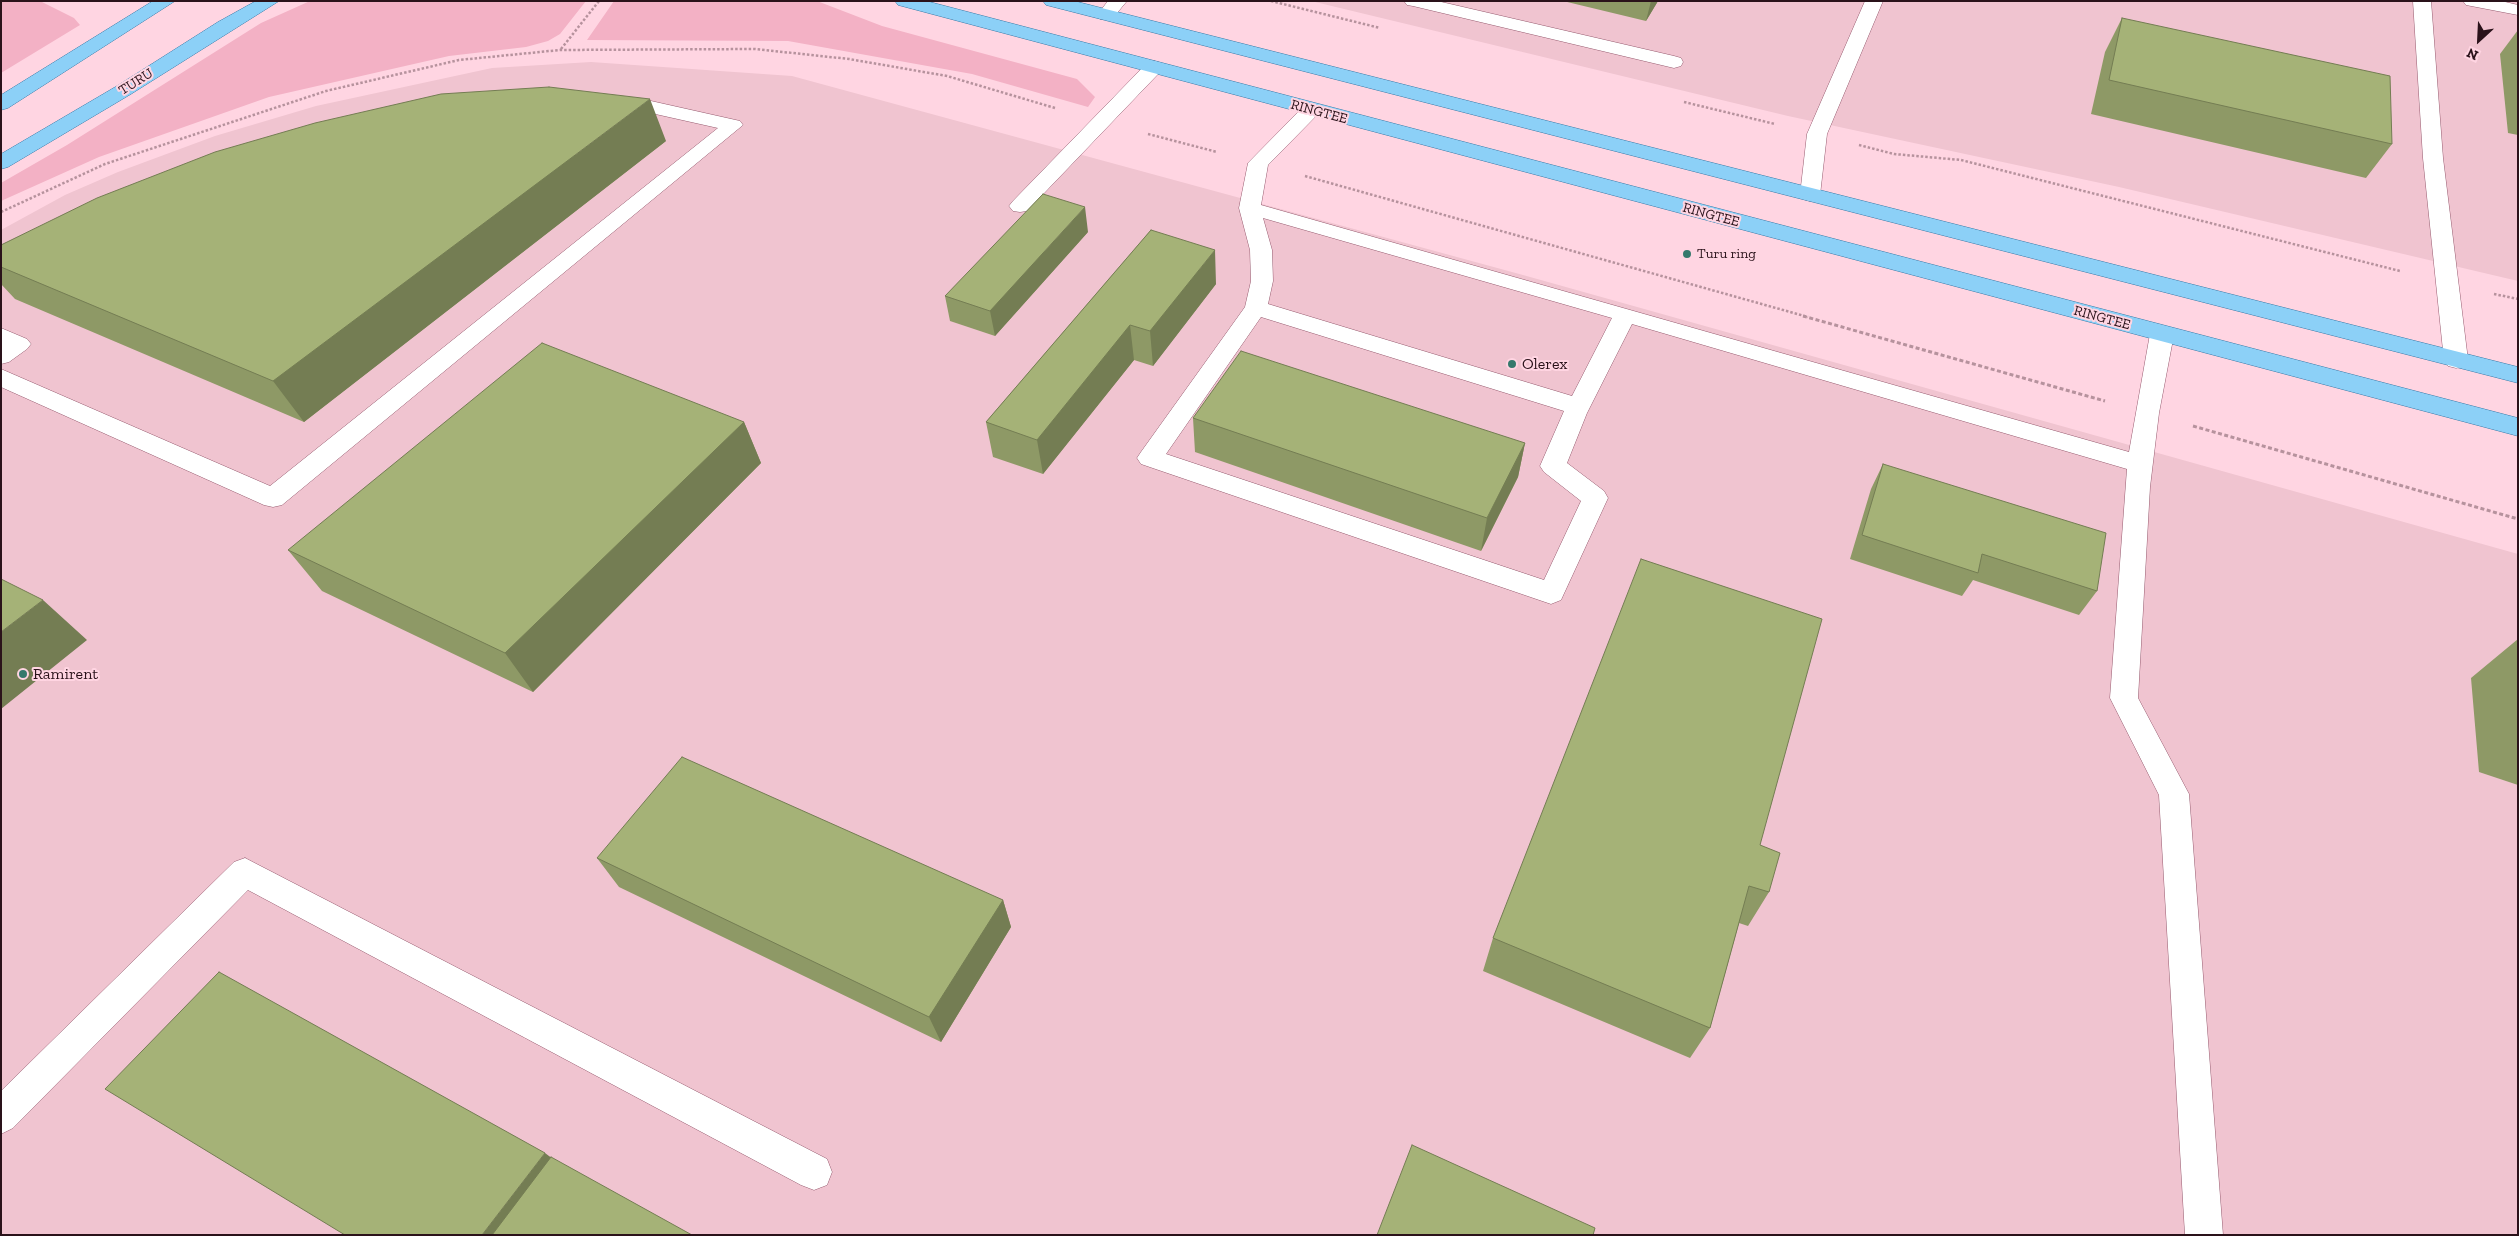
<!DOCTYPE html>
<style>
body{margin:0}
#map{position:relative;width:2519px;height:1236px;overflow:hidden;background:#ffd5e2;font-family:"Zilla Slab",serif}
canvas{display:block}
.frame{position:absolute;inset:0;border:2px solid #2a121a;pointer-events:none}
.north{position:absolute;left:2454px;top:15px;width:50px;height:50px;-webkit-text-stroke:4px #ffd5e2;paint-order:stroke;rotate:205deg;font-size:14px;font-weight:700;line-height:20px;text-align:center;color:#2a121a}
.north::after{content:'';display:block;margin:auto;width:18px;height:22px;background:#2a121a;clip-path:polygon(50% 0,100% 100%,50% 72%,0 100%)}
</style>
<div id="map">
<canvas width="2519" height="1236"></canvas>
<div class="frame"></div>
<div class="north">N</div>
</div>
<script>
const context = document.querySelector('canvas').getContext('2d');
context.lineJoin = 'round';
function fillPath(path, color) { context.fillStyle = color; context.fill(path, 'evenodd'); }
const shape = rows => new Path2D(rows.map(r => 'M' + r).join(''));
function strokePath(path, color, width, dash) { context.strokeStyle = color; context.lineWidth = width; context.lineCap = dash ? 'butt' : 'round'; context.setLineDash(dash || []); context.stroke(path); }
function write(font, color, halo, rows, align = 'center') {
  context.font = font + ' "Zilla Slab",serif'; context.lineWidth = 4; context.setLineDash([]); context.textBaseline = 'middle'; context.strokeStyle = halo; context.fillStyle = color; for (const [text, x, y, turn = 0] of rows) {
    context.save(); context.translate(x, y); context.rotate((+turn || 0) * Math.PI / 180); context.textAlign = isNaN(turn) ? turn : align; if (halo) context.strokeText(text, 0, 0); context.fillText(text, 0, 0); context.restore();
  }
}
fillPath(shape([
 [1311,1,2518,1,2518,281,2119,187,1788,116],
 [591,62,792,76,1523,275,2518,554,2518,1235,1,1235,1,230,65,195,118,172,215,136,316,106,492,68]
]), '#f0c4d0');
fillPath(shape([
 [1,1,40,1,74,18,80,25,1,73],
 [310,1,586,1,560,34,548,41,526,47,449,56,269,97,99,157,1,201,1,183,67,145,261,23],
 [614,1,817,1,882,26,1077,79,1095,97,1088,107,972,74,788,41,587,40]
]), '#f3b1c5');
const minor = shape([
 [1108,1,1127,1,1112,19,1100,19,1097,15,1108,1],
 [1404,1,1437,1,1674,56,1681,58,1683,62,1681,66,1674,68,1413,6,1407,5,1404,1],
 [1865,1,1883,1,1827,134,1820,195,1817,199,1810,201,1803,199,1800,195,1807,134,1865,1],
 [2413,1,2431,1,2443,158,2468,360,2464,366,2456,368,2448,366,2444,360,2423,158,2413,1],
 [2463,1,2501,1,2518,5,2518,15,2466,5,2463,1],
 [1154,61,1161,63,1163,67,1161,71,1027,211,1020,212,1013,211,1009,206,1013,201,1147,63,1154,61],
 [616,99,642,99,740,121,743,125,282,505,273,507,264,505,1,387,1,369,270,486,718,128,642,111,609,109,606,105,609,101,616,99],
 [1311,104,1318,106,1321,110,1318,114,1268,165,1261,205,2129,452,2150,334,2154,329,2162,326,2170,329,2174,334,2159,413,2150,487,2138,698,2189,794,2223,1235,2185,1235,2159,795,2110,698,2127,469,1632,324,1587,413,1567,463,1604,491,1608,498,1561,600,1551,604,1141,464,1137,458,1141,452,1245,307,1251,281,1250,250,1239,208,1248,163,1304,106,1311,104],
 [1263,218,1612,318,1572,396,1268,304,1273,281,1272,250,1263,218],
 [1261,317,1564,411,1540,466,1544,472,1581,501,1544,580,1166,454,1261,317],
 [1,328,27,339,31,344,27,349,9,362,1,364,1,328],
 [245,858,827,1159,832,1172,827,1185,814,1190,801,1185,248,890,13,1128,1,1134,1,1091,234,862,245,858]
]);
const major = shape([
 [153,1,175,1,8,108,1,110,1,95,153,1],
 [256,1,279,1,131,94,8,167,1,169,1,154,117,86,218,22,256,1],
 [895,1,926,1,2518,418,2518,436,898,5,895,1],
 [1043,1,1074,1,2518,367,2518,383,1046,5,1043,1]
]);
strokePath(minor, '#975c70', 1);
strokePath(major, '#3879a6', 1);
strokePath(shape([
 [1271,1,1380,28],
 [561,49,599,1],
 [1684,102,1775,124],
 [1148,134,1217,152],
 [1859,145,1894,154,1961,160,2400,271],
 [1305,176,1808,317],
 [1,212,105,164,326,91,459,60,560,50,755,49,849,59,947,76,1055,108],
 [2494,294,2518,299]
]), '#b6929d', 2.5, [2.5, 2]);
strokePath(shape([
 [1803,316,2105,401],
 [2193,426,2518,519]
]), '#b6929d', 3, [4, 2.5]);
fillPath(minor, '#fff');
fillPath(major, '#8cd0f7');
fillPath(shape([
 [1563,1,1658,1,1646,21],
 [2122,18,2392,144,2366,178,2091,114,2105,52],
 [2518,30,2518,135,2508,133,2500,54],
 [666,141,304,422,15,299,1,284,1,245],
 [1151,230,1216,284,1153,366,1134,360,1043,474,993,457,986,422],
 [1088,232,995,336,950,321,945,296],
 [1193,418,1525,443,1518,477,1481,551,1195,452],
 [744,422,761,463,533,692,322,591,288,550],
 [1883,464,2097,591,2079,615,1973,580,1962,596,1850,559,1871,489],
 [2518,639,2518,785,2479,772,2471,678],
 [1760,845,1769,892,1748,926,1739,923,1710,1028,1690,1058,1483,971,1493,938],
 [597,858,1003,900,1011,927,941,1042,619,887]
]), '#8e9966');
fillPath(shape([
 [1651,1,1658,1,1646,21],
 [650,99,666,141,304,422,273,381],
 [1085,207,1088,232,995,336,990,311],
 [1215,250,1216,284,1153,366,1150,331],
 [1130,325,1134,360,1043,474,1037,440],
 [744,422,761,463,533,692,505,653],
 [1525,443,1518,477,1481,551,1487,518],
 [43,600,87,640,1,709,1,632],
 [1003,900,1011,927,941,1042,929,1017],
 [545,1153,573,1174,527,1235,482,1235]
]), '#747d53');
const building = shape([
 [2122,18,2390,76,2392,144,2109,80,2122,18],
 [549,87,650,99,273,381,1,267,1,245,97,198,215,152,315,123,441,94,549,87],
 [1043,194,1085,207,990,311,945,296,1043,194],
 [1151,230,1215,250,1150,331,1130,325,1037,440,986,422,1151,230],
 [542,343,744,422,505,653,288,550,542,343],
 [1241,351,1525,443,1487,518,1193,418,1241,351],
 [1883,464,2106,533,2097,591,1982,554,1978,573,1862,535,1883,464],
 [1641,559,1822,619,1760,845,1780,853,1769,892,1749,886,1710,1028,1493,938,1641,559],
 [1,579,43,600,1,632,1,579],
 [682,757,1003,900,929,1017,597,858,682,757],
 [219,972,545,1153,482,1235,345,1235,105,1089,219,972],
 [1412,1145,1595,1228,1593,1235,1377,1235,1412,1145],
 [551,1157,692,1235,492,1235,551,1157]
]);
fillPath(building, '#a5b277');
strokePath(building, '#747d53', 1);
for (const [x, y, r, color] of [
 [1687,254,5,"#35796c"],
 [1512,364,5,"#35796c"],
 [23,674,5,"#35796c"]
]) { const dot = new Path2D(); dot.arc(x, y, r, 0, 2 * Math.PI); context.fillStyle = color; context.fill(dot); strokePath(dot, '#ffd5e2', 2); }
write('14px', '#2a121a', '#ffd5e2', [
 ["TURU",136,82,-32],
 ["RINGTEE",1319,112,15],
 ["RINGTEE",1711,215,15],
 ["RINGTEE",2102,318,15]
]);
write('14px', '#2a121a', '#ffd5e2', [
 ["Turu ring",1697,254]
], 'left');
write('16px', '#2a121a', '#ffd5e2', [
 ["Olerex",1522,364],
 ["Ramirent",33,674]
], 'left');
</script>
